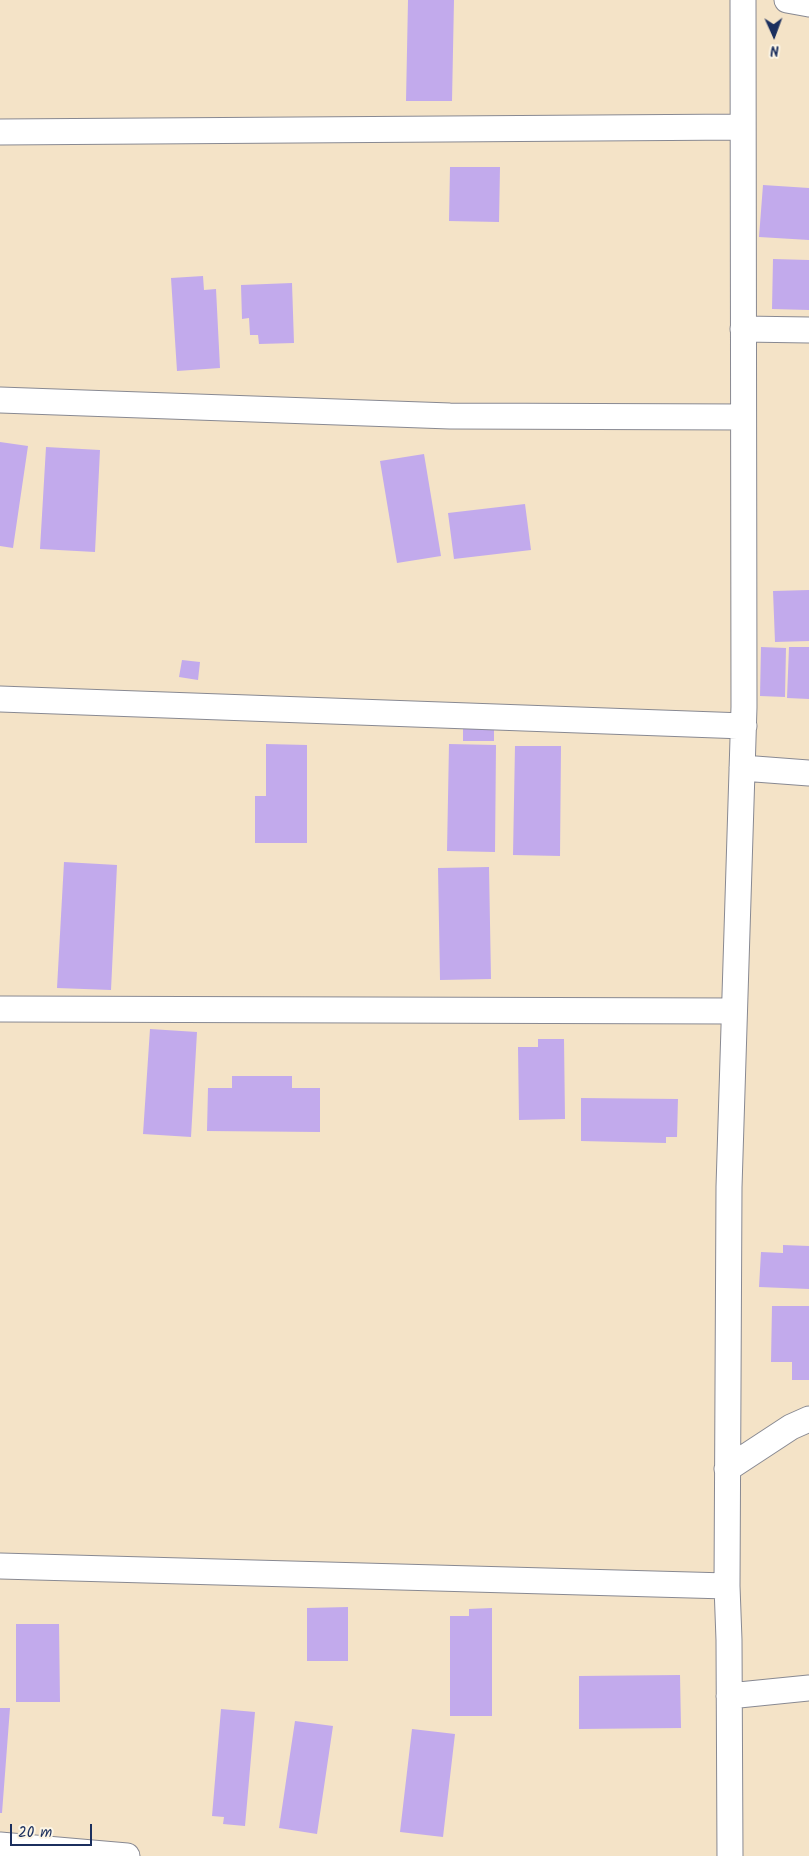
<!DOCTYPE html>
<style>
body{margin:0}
#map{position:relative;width:809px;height:1856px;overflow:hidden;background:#f4e3c7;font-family:Kalam,sans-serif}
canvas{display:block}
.north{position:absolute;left:749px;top:10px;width:50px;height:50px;-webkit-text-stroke:4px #fcf5e5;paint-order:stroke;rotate:178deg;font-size:14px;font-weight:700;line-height:20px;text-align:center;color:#1b2f5e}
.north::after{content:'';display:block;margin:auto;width:18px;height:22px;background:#1b2f5e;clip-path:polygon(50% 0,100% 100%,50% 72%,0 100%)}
.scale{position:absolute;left:10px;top:1824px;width:82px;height:22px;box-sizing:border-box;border:2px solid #1b2f5e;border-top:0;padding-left:6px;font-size:15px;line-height:18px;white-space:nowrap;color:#1b2f5e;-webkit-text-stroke:4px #fcf5e5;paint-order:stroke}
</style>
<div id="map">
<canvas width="809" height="1856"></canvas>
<div class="north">N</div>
<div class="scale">20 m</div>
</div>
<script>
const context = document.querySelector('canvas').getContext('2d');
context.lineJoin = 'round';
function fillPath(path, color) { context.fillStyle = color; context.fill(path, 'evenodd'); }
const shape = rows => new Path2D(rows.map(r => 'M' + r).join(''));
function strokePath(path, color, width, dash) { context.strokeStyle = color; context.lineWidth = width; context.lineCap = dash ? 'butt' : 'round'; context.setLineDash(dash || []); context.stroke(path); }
fillPath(shape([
 [408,0,454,0,452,101,406,101],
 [450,167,500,167,499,222,449,221],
 [763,185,809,188,809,240,759,237],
 [773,259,809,260,809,310,772,309],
 [203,276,204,290,216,289,220,368,177,371,171,278],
 [292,283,294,343,259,344,258,335,250,335,249,318,242,319,241,285],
 [0,442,28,446,13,548,0,546],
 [46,447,100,450,95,552,40,549],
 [424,454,441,556,397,563,380,461],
 [525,504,531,550,454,559,448,513],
 [809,590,809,641,775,642,773,591],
 [761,647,786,648,785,697,760,696],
 [789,647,809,647,809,699,787,698],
 [182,660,200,662,198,680,179,677],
 [494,723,494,741,463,741,463,724],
 [266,744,307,745,307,843,255,843,255,796,266,796],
 [449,744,496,745,495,852,447,851],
 [515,746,561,746,560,856,513,855],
 [64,862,117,865,111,990,57,988],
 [489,867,491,979,440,980,438,868],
 [150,1029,197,1032,191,1137,143,1134],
 [538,1039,564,1039,565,1119,519,1120,518,1047,538,1047],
 [232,1076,292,1076,292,1088,320,1088,320,1132,207,1131,208,1088,232,1088],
 [581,1098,678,1099,677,1137,666,1137,666,1143,581,1141],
 [783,1245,809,1246,809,1289,759,1287,761,1252,783,1253],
 [772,1306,809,1306,809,1380,792,1380,792,1362,771,1362],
 [348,1607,348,1661,307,1661,307,1608],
 [492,1608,492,1716,450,1716,450,1616,469,1616,469,1609],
 [16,1624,59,1624,60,1702,16,1702],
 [680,1675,681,1728,579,1729,579,1676],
 [0,1708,10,1708,2,1813,0,1813],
 [221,1709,255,1712,245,1826,223,1824,224,1817,212,1816],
 [295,1721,333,1726,317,1834,279,1828],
 [412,1729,455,1734,443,1837,400,1832]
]), '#c2aaec');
const minor = shape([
 [787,0,809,4],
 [0,132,743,127],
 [743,329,809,330],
 [0,400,450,416,743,417],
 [0,699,744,726],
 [742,768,809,773],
 [0,1009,734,1011],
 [727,1469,791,1427,809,1419],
 [0,1566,727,1586],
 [729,1696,809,1688],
 [0,1845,127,1856],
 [730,1856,729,1640,727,1586,729,1187,744,707,743,0]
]);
strokePath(minor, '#888992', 27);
strokePath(minor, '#fff', 25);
</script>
